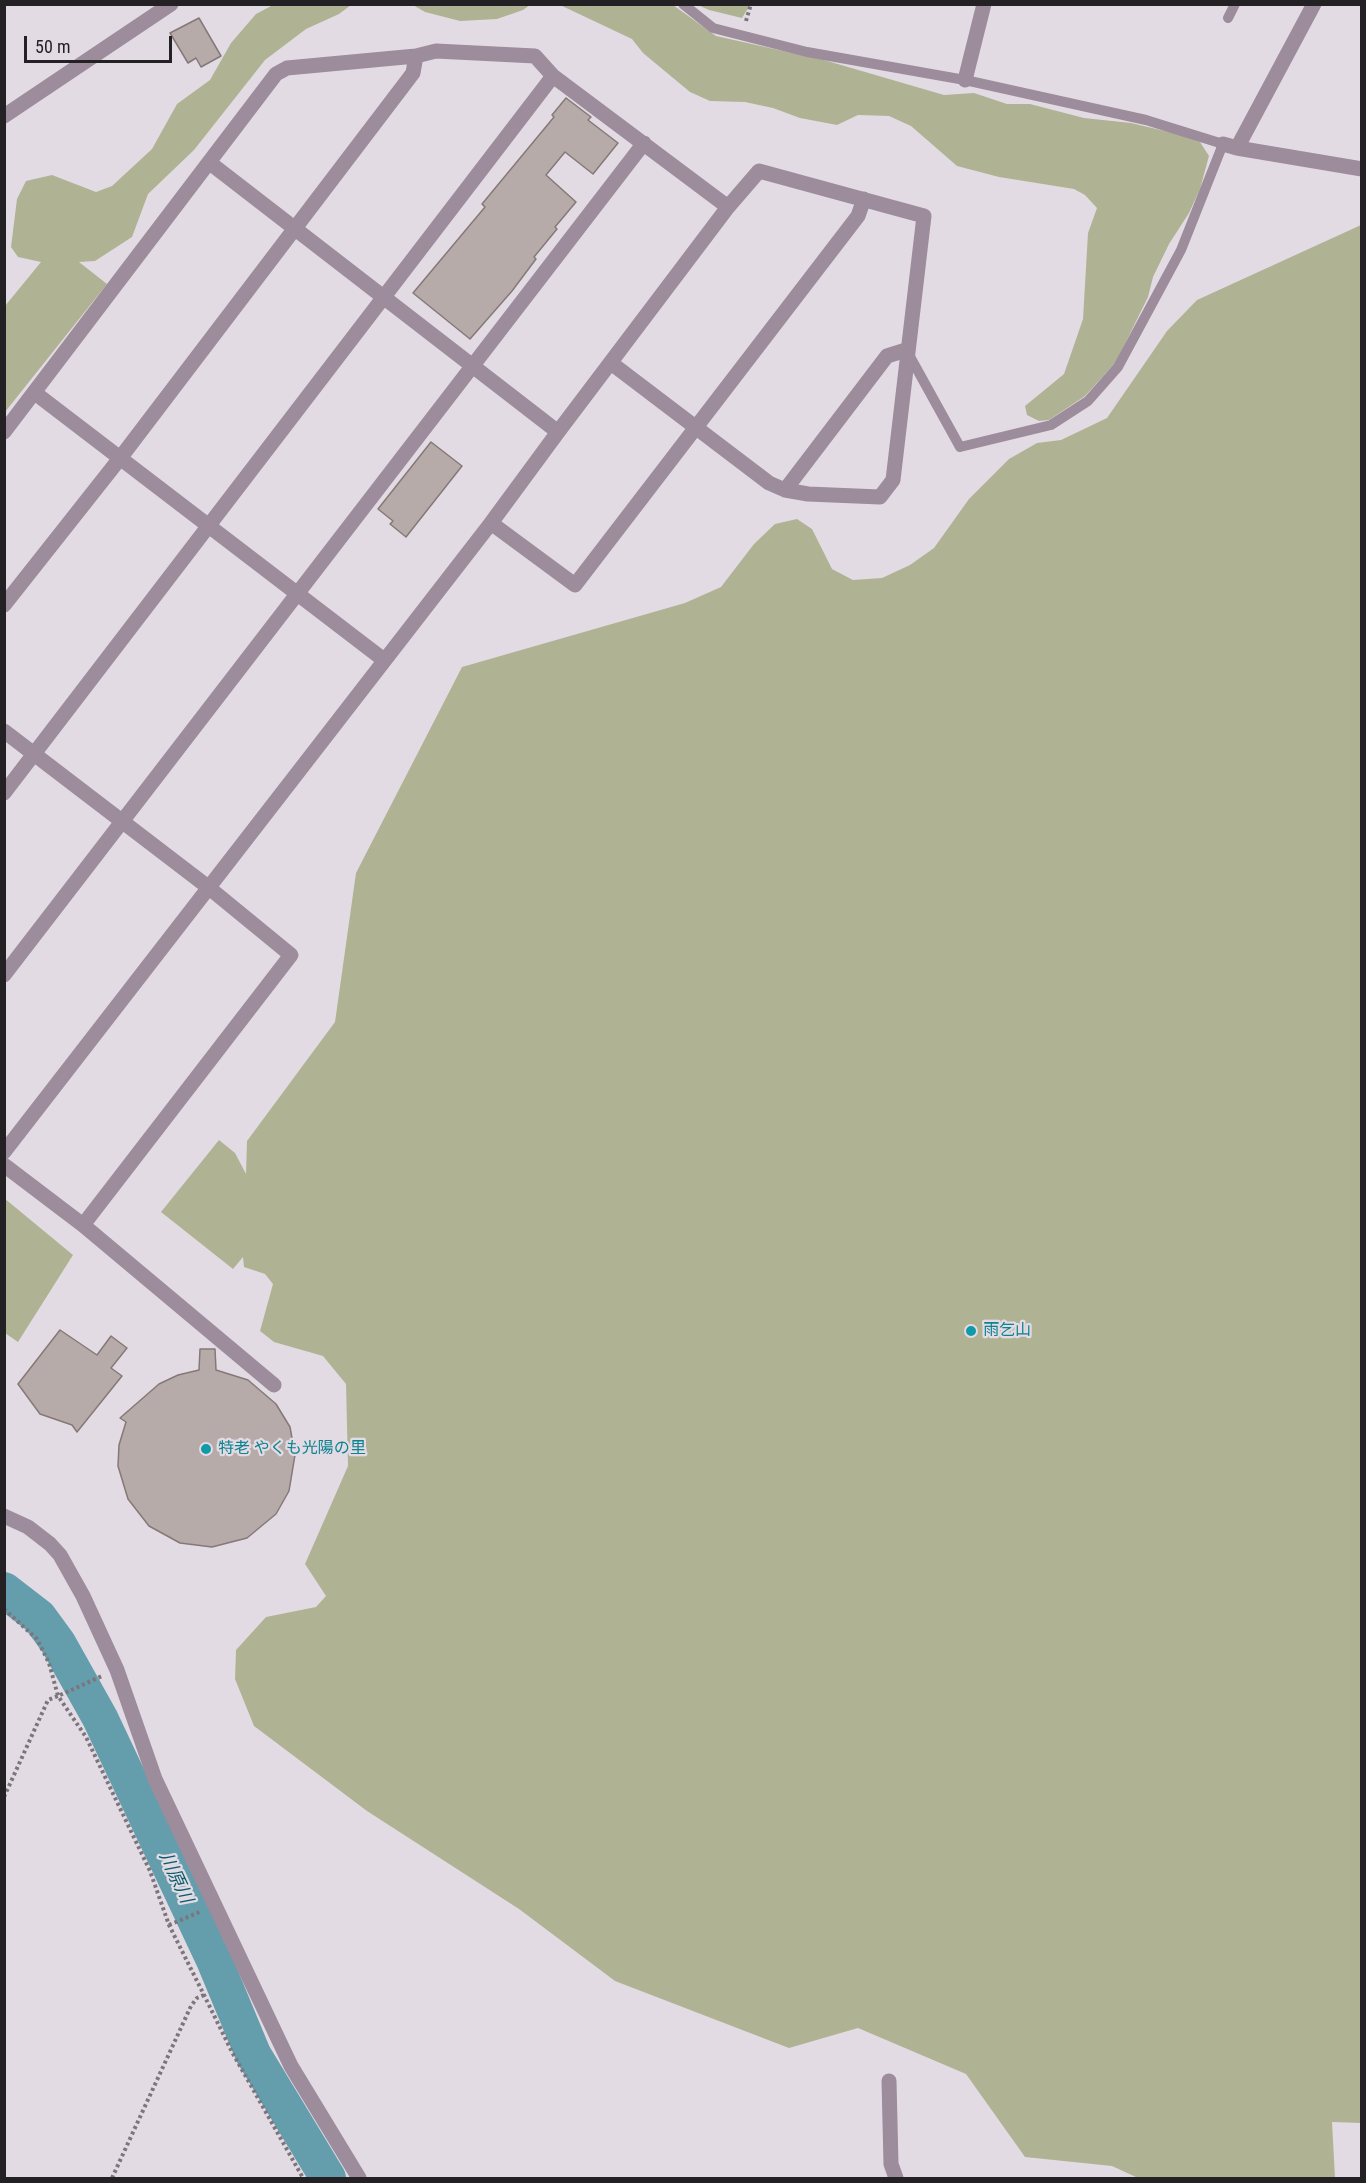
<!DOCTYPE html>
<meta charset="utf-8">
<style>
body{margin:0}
#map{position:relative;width:1366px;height:2183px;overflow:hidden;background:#e3dbe4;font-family:"Roboto Condensed",sans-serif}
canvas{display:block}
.frame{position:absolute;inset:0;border:6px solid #242124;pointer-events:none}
.scale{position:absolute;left:24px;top:36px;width:148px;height:27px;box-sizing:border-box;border:3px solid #242124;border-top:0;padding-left:8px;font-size:18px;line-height:21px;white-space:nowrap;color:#242124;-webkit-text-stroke:4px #e3dbe4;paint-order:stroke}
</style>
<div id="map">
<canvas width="1366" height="2183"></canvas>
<div class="frame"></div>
<div class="scale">50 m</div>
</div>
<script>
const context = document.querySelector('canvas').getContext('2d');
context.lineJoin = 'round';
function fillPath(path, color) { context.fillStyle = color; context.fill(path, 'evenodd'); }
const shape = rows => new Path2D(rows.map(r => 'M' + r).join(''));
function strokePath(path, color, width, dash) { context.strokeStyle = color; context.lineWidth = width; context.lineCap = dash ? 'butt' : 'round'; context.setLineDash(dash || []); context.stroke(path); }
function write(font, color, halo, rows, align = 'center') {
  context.font = font + ' "Roboto Condensed","Noto Sans JP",sans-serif'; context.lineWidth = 4.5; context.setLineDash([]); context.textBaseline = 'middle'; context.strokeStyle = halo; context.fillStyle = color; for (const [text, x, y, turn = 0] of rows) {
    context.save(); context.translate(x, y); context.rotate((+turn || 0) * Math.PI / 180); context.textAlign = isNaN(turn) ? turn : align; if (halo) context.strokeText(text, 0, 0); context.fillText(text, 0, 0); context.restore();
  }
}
fillPath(shape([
 [273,5,351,5,339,14,306,29,265,60,194,150,148,194,132,237,95,261,79,262,107,284,5,412,5,306,41,262,18,257,11,247,17,199,26,181,52,175,96,192,112,186,152,149,177,104,210,80,231,43,256,14],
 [413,5,530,5,523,10,497,19,460,21,425,12],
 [560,5,673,5,716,36,824,60,944,95,974,93,1007,104,1030,104,1084,118,1131,123,1182,135,1200,142,1209,156,1200,189,1189,213,1169,244,1153,277,1148,297,1116,362,1085,396,1049,420,1039,421,1027,415,1025,406,1064,374,1083,319,1088,233,1097,208,1085,195,1074,189,999,177,957,166,911,126,889,116,858,115,837,125,800,118,773,108,745,102,710,101,690,92,643,53,632,39],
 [698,5,750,4,750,5,742,18,709,10],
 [1361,225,1361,2123,1332,2122,1335,2178,1138,2178,1112,2166,1025,2157,966,2074,858,2028,789,2048,615,1981,519,1909,367,1811,254,1726,235,1679,236,1650,266,1617,316,1607,326,1596,305,1564,348,1466,346,1384,323,1356,274,1342,260,1331,273,1284,265,1274,244,1267,243,1257,233,1269,161,1212,219,1140,235,1153,246,1174,247,1141,335,1022,356,873,462,667,685,603,721,587,754,544,775,524,797,519,812,529,832,569,853,580,882,578,910,565,934,548,969,499,1009,459,1037,443,1061,440,1107,418,1167,331,1197,300],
 [4,1198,73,1255,18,1342,5,1333]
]), '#afb394');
strokePath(shape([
 [4,1590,39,1617,58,1643,100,1718,214,1960,253,2054,328,2178]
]), '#649ead', 36);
const building = shape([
 [199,18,221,56,201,67,196,58,188,63,170,33,199,18],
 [566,98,591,117,588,120,618,143,593,174,565,152,546,175,576,202,555,227,557,229,534,257,536,259,512,291,470,339,413,293,485,207,482,204,554,117,552,115,566,98],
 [431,442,462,466,406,537,390,524,393,521,378,509,431,442],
 [60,1330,97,1355,111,1336,127,1348,111,1368,122,1376,77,1432,72,1425,40,1414,18,1384,60,1330],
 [200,1349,215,1349,216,1370,248,1380,276,1404,290,1427,295,1455,289,1491,276,1514,247,1538,212,1547,180,1543,149,1526,128,1499,118,1466,119,1445,126,1422,120,1418,159,1384,178,1375,199,1370,200,1349]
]);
fillPath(building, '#b7aba9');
strokePath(building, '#857978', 1.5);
strokePath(shape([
 [746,21,751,4],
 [4,1609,37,1639,49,1663,58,1696,102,1676],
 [4,1797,48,1700,58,1696,86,1737,150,1871,169,1925,204,1995,232,2052,303,2178],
 [169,1925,202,1911],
 [112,2178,191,2006,197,1998,204,1995]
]), '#7b767c', 4, [3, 3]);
strokePath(shape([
 [683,4,713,28,807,52,965,80,1146,120,1223,144,1181,250,1118,367,1088,401,1051,425,960,447,908,353],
 [1228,18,1235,4]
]), '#9d8c9b', 10);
strokePath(shape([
 [965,80,984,4],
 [4,116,171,4],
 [1223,144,1237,148,1314,4],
 [1237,148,1362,169],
 [210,163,558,432],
 [35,393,384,660],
 [4,432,276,74,287,68,416,56,436,51,535,56,553,76,728,207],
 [785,490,887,356,906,350],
 [491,523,575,585,858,216,864,199],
 [4,605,121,457,413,73,416,56],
 [4,731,208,887,291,955,83,1225],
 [4,793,553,76],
 [4,975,644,143],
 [4,1152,491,523,558,432,728,207,759,171,924,216,893,480,880,497,808,494,785,490,769,483,611,363],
 [4,1165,83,1225,274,1385],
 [4,1516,28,1527,50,1544,60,1555,83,1596,117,1670,155,1779,291,2066,359,2178],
 [889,2081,891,2164,896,2178]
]), '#9d8c9b', 15);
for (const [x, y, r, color] of [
 [971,1331,6,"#0f9aa8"],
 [206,1449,6,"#0f9aa8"]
]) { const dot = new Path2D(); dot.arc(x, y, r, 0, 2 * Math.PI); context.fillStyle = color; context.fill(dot); strokePath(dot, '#e3dbe4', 2); }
write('16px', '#0d838f', '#e3dbe4', [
 ["雨乞山",983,1331],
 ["特老 やくも光陽の里",218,1449]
], 'left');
write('italic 18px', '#085d6d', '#e3dbe4', [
 ["川原川",175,1878,65]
]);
</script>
